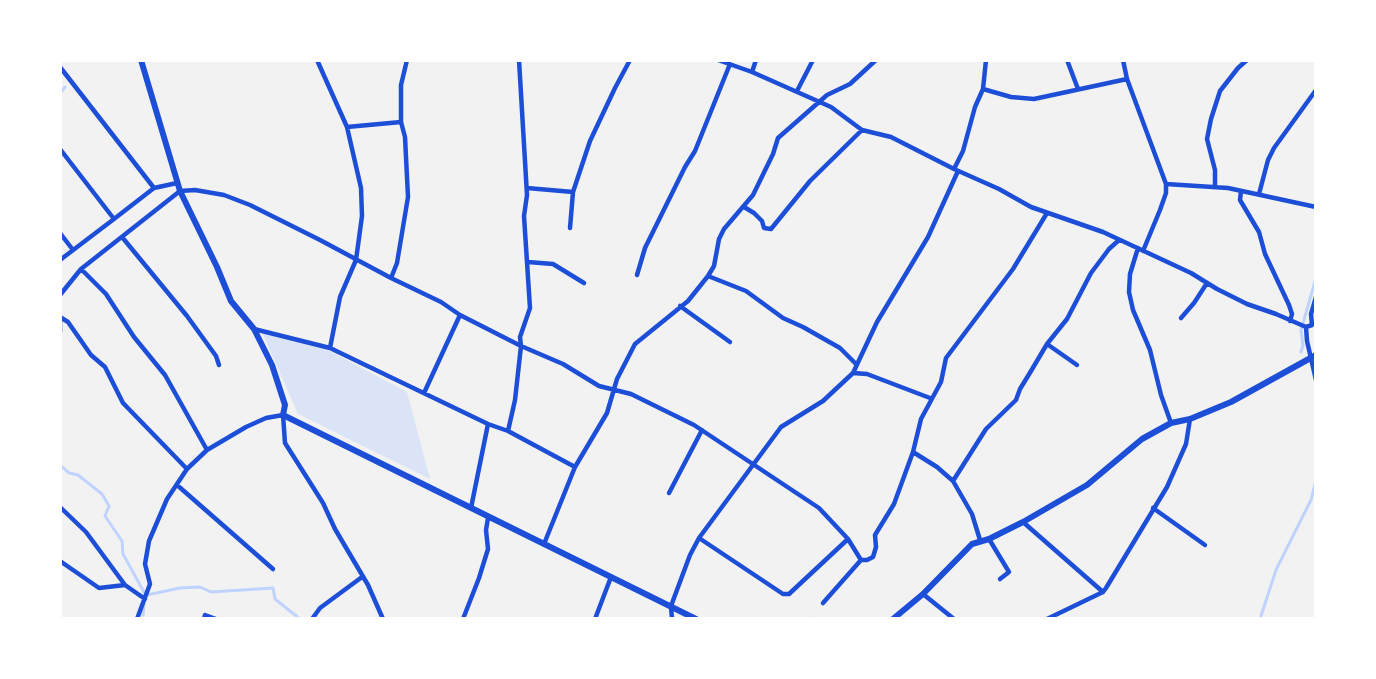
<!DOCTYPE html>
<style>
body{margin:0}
#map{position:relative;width:1376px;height:679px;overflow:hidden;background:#f2f2f2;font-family:"DM Sans",sans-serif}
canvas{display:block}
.frame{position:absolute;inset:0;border:62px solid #fff;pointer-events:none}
</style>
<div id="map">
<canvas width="1376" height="679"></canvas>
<div class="frame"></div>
</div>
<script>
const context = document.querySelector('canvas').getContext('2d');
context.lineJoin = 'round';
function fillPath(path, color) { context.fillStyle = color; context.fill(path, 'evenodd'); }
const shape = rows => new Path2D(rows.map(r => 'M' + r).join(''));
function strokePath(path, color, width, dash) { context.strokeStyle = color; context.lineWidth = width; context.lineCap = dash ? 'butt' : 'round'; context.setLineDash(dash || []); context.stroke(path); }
fillPath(shape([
 [262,332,322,347,407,392,430,479,298,414]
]), '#dbe4f7');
strokePath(shape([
 [60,93,65,87],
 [1301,352,1303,345,1301,330,1316,278],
 [60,465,69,473,78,475,102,494,109,506,105,516,122,541,123,554,145,594],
 [147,595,180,588,200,587,211,592,273,588,275,599,300,619],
 [143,615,144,604],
 [810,619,810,618],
 [1260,619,1276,570,1311,500,1316,480]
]), '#bfd3fe', 3);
strokePath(shape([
 [317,60,347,127,361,188,362,216,356,260,340,297,330,348],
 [718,60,752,72,831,107,862,130,891,137,954,169,999,189,1031,207,1103,232,1191,273,1217,289,1247,304,1276,314,1306,327],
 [1067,60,1078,89],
 [1123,60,1127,79,1166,184,1166,193,1160,210,1143,251],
 [60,67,154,188,114,219],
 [752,72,756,60],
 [983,89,1011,97,1034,99,1127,79],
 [797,91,813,60],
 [347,127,401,122],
 [60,149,114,219,60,260],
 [954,169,963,151,975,107,983,89,986,60],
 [1166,184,1228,188,1316,207],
 [1215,186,1215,170,1207,139,1211,119,1220,91,1238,68,1247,60],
 [154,188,177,183],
 [527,188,573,192],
 [1241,191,1240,200,1259,232,1265,254,1289,305,1292,314,1290,321],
 [1259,194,1268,160,1274,148,1316,90],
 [744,207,754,213,762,221,764,228,771,229,810,181,862,130],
 [570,228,573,192,590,141,615,88,630,60],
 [60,233,73,250],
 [122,237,187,316,216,356,219,365],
 [1138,248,1130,274,1129,292,1133,310,1150,350,1161,395,1171,423],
 [528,262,553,264,584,283],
 [81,269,106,294,134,337,165,375,207,450],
 [637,275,645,248,685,167,695,151,730,64],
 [708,276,746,291,783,318,803,327,840,348,857,365],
 [391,278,397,263,408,197,405,137,401,122,401,85,407,60],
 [60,295,81,269,180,191,195,190,224,195,250,205,320,240,391,278,441,302,460,315,521,346,563,364,599,386,631,394,694,425,819,508,848,539,861,560],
 [680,306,730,342],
 [60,317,68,322,91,355,105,367,123,403,187,469],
 [1181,318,1194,303,1207,283],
 [60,321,60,332],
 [1306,327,1307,341,1316,380],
 [1306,327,1312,325,1311,314,1316,297],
 [254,329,330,348,488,424,508,431,575,467],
 [1047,344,1077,365],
 [853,373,877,322,928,237,958,171],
 [424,393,460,315],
 [508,431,515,400,521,346,520,337,530,308,524,216,527,195,519,60],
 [913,452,937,467,953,481,972,514,980,540],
 [953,481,986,429,1016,400,1020,389,1031,371,1047,344,1067,319,1091,273,1109,249,1119,240],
 [177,485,273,569],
 [669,493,702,430],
 [60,507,86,532,125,585,145,599],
 [471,508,488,424],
 [1153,508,1205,545],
 [1023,522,1103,592],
 [699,538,783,594,789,594,848,539],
 [989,539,1009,572,1000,579],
 [544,544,575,467,607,413,617,379,635,344,688,301,708,276,714,266,719,239,724,229,753,195,773,154,778,138,827,95,850,84,876,60],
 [60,561,99,588,125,585],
 [923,594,954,619],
 [823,603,861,560,867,560,873,557,876,547,875,535,894,504,913,452,921,419,941,382,946,358,1013,269,1047,213],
 [137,619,150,584,145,564,149,541,167,499,187,469,207,450,246,427,266,418,283,415,285,443,323,503,335,529,368,585,383,619],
 [204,619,205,615,216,619],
 [312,619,320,608,362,577],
 [463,619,479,578,488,549,486,530,488,518],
 [595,619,611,577],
 [672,619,671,606,690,555,699,538,781,427,823,401,853,373,867,374,930,398],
 [1047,619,1103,592,1106,588,1167,487,1186,444,1190,419]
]), '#1d4ed8', 4.5);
strokePath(shape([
 [141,60,180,191,217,267,231,301,254,329,272,365,285,405,283,415,696,619],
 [893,619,923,594,972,544,989,539,1023,522,1087,485,1142,439,1171,423,1190,419,1231,402,1316,355]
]), '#1d4ed8', 6);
</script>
